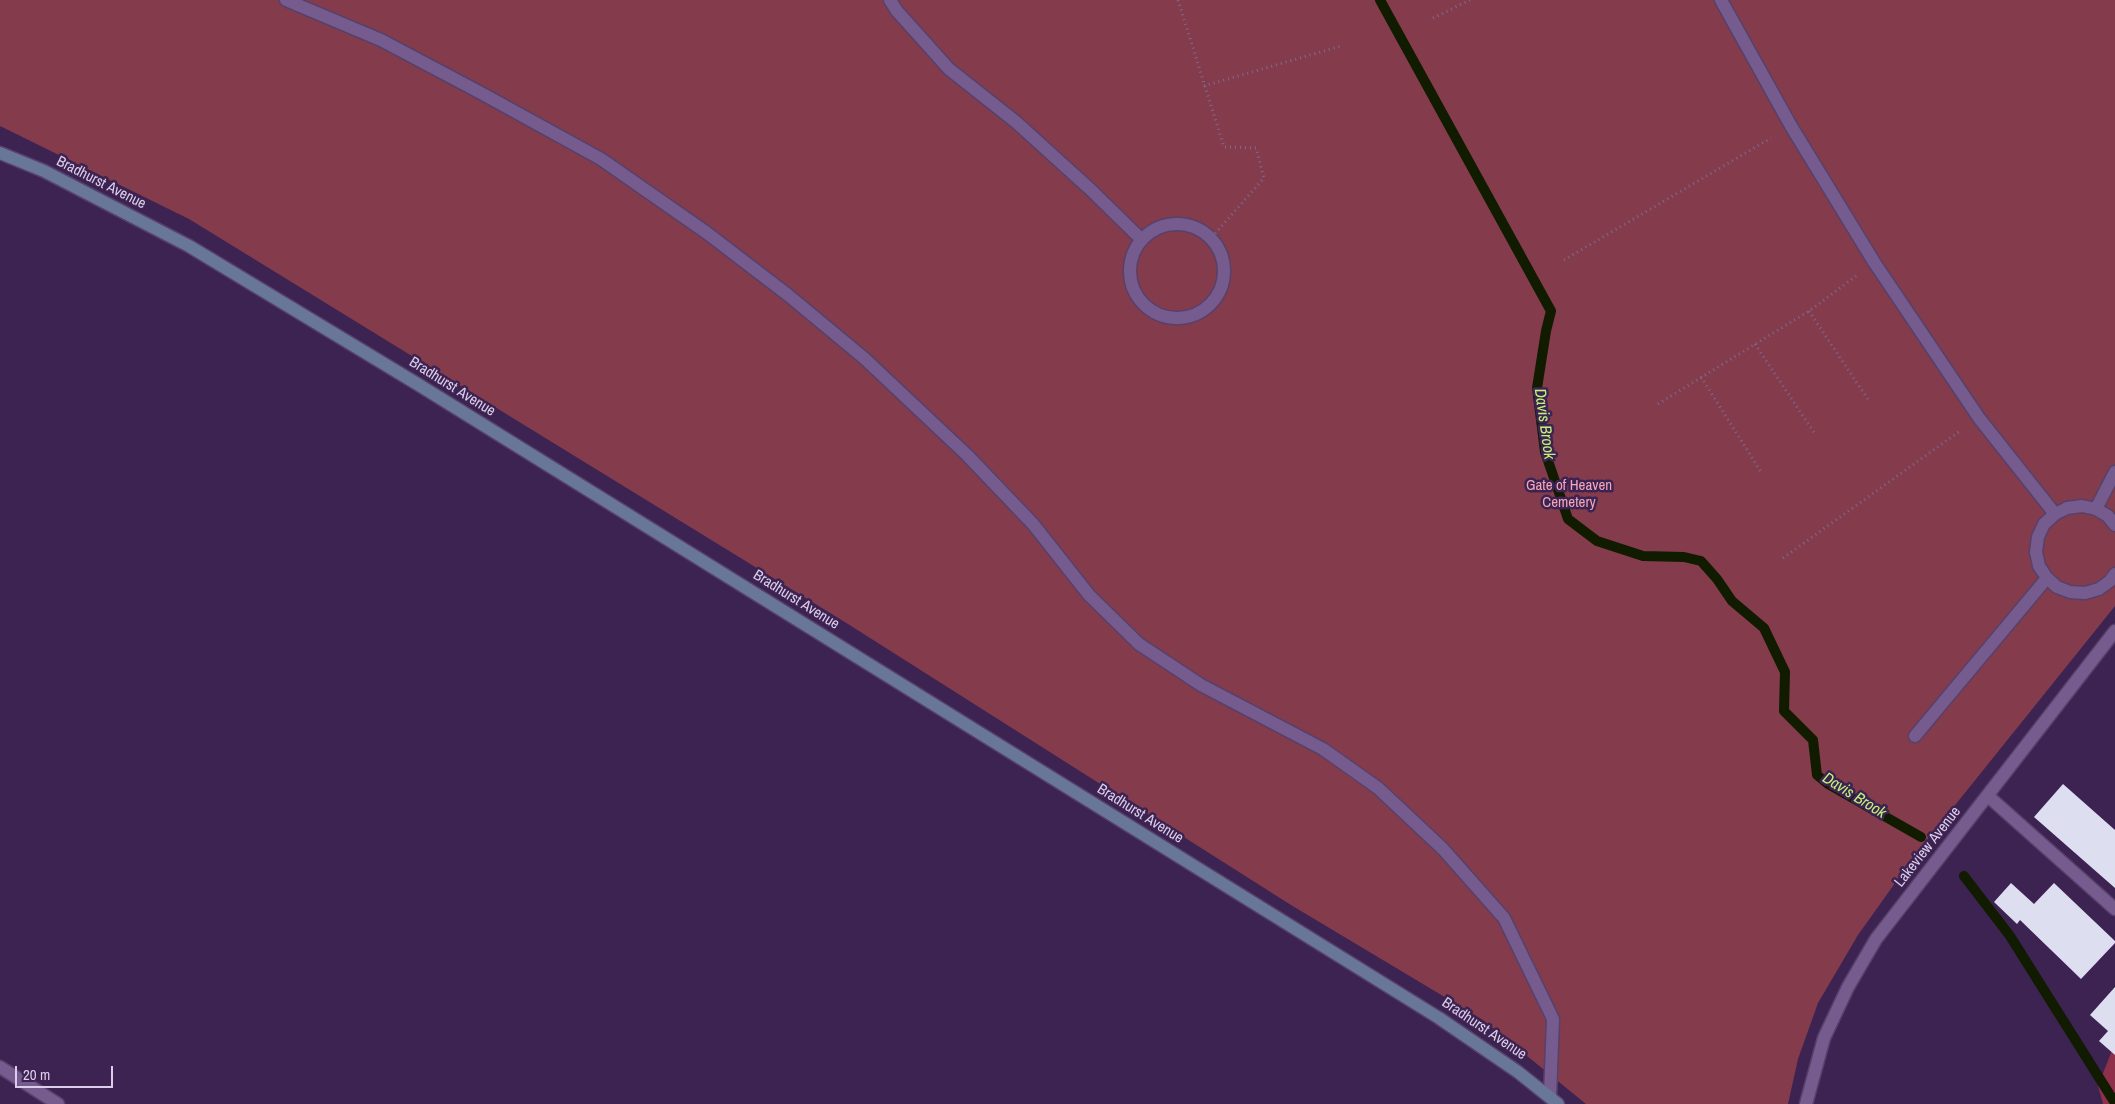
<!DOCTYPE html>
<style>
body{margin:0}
#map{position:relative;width:2115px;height:1104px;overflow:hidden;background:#3d2352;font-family:"Archivo Narrow",sans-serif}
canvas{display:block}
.scale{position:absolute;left:15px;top:1066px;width:98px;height:22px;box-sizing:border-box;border:2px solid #dcceeb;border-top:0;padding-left:6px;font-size:15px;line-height:18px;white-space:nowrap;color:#dcceeb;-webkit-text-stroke:4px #3d2352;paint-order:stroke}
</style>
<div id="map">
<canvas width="2115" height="1104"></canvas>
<div class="scale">20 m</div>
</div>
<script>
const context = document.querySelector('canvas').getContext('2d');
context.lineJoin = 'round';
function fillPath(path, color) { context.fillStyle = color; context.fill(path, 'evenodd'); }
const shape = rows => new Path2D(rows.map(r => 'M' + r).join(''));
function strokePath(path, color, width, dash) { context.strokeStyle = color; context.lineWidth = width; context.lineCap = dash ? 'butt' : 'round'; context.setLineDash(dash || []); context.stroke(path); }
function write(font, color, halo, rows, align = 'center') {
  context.font = font + ' "Archivo Narrow",sans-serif'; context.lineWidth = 5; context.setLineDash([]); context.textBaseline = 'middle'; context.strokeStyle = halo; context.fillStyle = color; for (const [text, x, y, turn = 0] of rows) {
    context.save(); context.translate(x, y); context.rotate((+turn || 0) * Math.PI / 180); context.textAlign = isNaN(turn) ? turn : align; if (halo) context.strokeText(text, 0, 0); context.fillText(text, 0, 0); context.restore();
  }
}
fillPath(shape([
 [0,0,2115,0,2115,606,1915,855,1858,935,1818,1003,1798,1059,1788,1104,1586,1104,1483,1020,1291,905,848,624,189,219,0,126]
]), '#843c4c');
fillPath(shape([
 [2115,1043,2115,1104,2103,1104,2098,1086]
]), '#8e3049');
strokePath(shape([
 [1380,0,1551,311,1546,331,1537,388,1545,452,1568,519,1597,541,1643,556,1684,557,1701,561,1717,579,1732,601,1764,628,1785,672,1784,711,1813,740,1817,775,1828,784,1921,837],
 [1964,876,2010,936,2115,1103]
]), '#101b00', 10);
fillPath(shape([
 [2063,784,2115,830,2115,888,2034,817],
 [2011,883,2034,904,2054,883,2115,941,2115,943,2081,979,2020,920,2017,924,1994,902],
 [2115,987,2115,1055,2099,1041,2108,1031,2090,1015]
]), '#dedef1');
const service = shape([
 [286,0,381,40,481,93,601,159,707,233,788,295,864,358,967,455,1033,524,1089,595,1139,644,1201,685,1323,749,1378,788,1443,849,1504,918,1553,1019,1550,1096],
 [890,0,897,11,949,69,1016,122,1091,190,1141,239],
 [1721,0,1791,126,1874,262,1979,418,2055,514],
 '1130 271a47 47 0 1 1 94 0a47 47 0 1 1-94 0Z',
 [2096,509,2115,472],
 [2115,525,2108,516,2096,509,2082,506,2067,508,2055,514,2044,524,2038,537,2036,552,2039,566,2047,578,2057,587,2070,592,2085,593,2099,589,2110,581,2115,574],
 [1915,736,2047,578],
 [1988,796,2115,909],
 [0,1067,58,1104]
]);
const tertiary = shape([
 [1806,1104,1824,1038,1848,987,1876,939,2115,631]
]);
const secondary = shape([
 [0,153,44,171,189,246,419,385,1439,1018,1518,1072,1558,1104]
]);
strokePath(service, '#574069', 15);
strokePath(tertiary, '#574069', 15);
strokePath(secondary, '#574069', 15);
strokePath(shape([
 [1178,0,1224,147,1256,148,1264,178,1211,238],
 [1433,18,1470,0],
 [1204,86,1341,46],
 [1564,260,1771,138],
 [1809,311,1869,401],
 [1755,344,1815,434],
 [1701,377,1761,472],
 [1658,404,1809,311,1856,276],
 [1783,558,1960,431]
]), '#7e6990', 3, [1, 4]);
strokePath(service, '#765b8f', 12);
strokePath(tertiary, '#765b8f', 12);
strokePath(secondary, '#687698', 12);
write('15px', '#dcceeb', '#3d2352', [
 ["Bradhurst Avenue",101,183,27],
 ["Bradhurst Avenue",452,387,32],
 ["Bradhurst Avenue",796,600,32],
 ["Bradhurst Avenue",1140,814,32],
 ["Lakeview Avenue",1928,847,-52],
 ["Bradhurst Avenue",1484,1029,34]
]);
write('15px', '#f5a6b5', '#3d2352', [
 ["Gate of Heaven",1569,486],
 ["Cemetery",1569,503]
]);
write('italic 16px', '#c0f178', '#3d2352', [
 ["Davis Brook",1544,424,82],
 ["Davis Brook",1854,796,32]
]);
</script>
